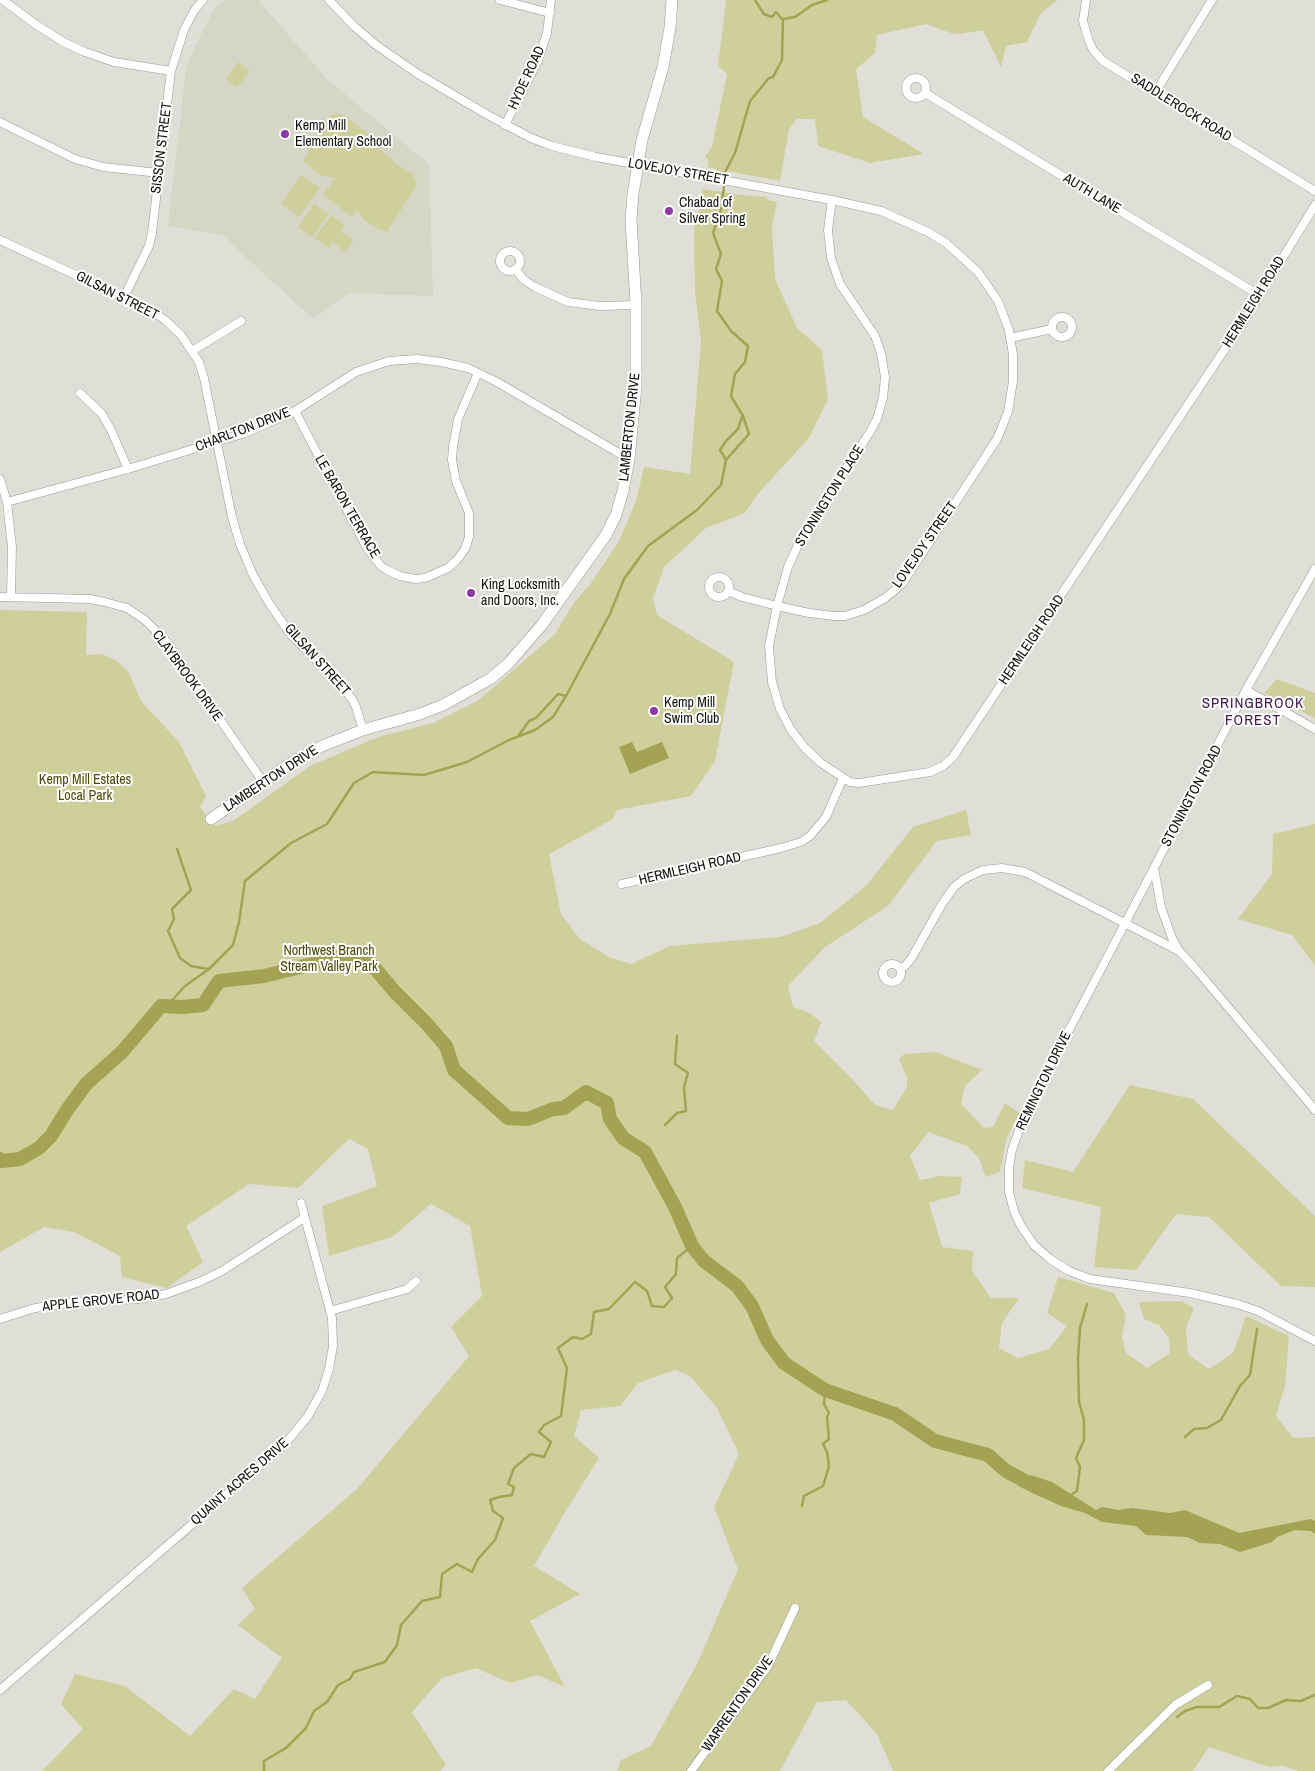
<!DOCTYPE html>
<style>
body{margin:0}
canvas{display:block;background:#dfdfd7}
</style>
<canvas width="1315" height="1771"></canvas>
<script>
const context = document.querySelector('canvas').getContext('2d');
context.lineJoin = 'round';
function fillPath(path, color) { context.fillStyle = color; context.fill(path, 'evenodd'); }
const shape = rows => new Path2D(rows.map(r => 'M' + r).join(''));
function strokePath(path, color, width, dash) { context.strokeStyle = color; context.lineWidth = width; context.lineCap = dash ? 'butt' : 'round'; context.setLineDash(dash || []); context.stroke(path); }
function write(font, color, halo, rows, align = 'center') {
  context.font = font + ' "Archivo Narrow",sans-serif'; context.lineWidth = 4; context.setLineDash([]); context.textBaseline = 'middle'; context.strokeStyle = halo; context.fillStyle = color; for (const [text, x, y, turn = 0] of rows) {
    context.save(); context.translate(x, y); context.rotate((+turn || 0) * Math.PI / 180); context.textAlign = isNaN(turn) ? turn : align; if (halo) context.strokeText(text, 0, 0); context.fillText(text, 0, 0); context.restore();
  }
}
fillPath(shape([
 [224,0,258,0,327,79,429,164,433,296,349,293,313,319,222,235,168,226,186,68,198,40,214,9]
]), '#d6d6c6');
fillPath(shape([
 [726,0,1058,0,1041,13,1027,42,1006,46,1001,67,983,30,960,34,951,33,926,24,877,35,875,53,856,69,863,117,924,154,870,163,818,146,815,119,797,119,789,129,780,181,727,171,719,173,716,169,707,167,709,161,705,157,712,147,727,74,718,66],
 [238,62,250,71,237,87,226,79],
 [335,114,342,114,372,137,371,142,394,160,393,162,413,174,417,185,387,232,377,228,363,219,358,210,352,217,323,195,335,178,322,176,303,161,329,117],
 [301,175,320,188,299,217,281,204],
 [703,189,741,195,767,197,768,200,777,202,772,227,775,279,797,328,822,350,828,399,809,438,756,496,745,513,706,528,664,567,653,598,657,615,734,662,715,761,691,796,617,810,613,819,549,854,561,914,580,939,611,958,631,964,670,946,780,937,820,923,866,886,913,827,966,810,971,835,937,841,888,906,825,947,788,986,793,1007,810,1013,821,1022,814,1041,853,1080,875,1105,893,1110,907,1087,907,1077,899,1059,904,1054,936,1052,982,1070,965,1086,961,1104,984,1128,993,1127,1005,1103,1019,1113,1006,1140,1000,1172,986,1177,979,1158,967,1146,928,1132,910,1156,920,1180,939,1176,962,1177,960,1194,929,1203,942,1247,973,1251,972,1271,991,1298,1019,1298,1002,1323,999,1348,1018,1358,1049,1349,1067,1326,1047,1313,1058,1277,1114,1293,1126,1315,1122,1337,1126,1353,1147,1368,1170,1353,1169,1338,1159,1325,1144,1319,1139,1302,1182,1301,1194,1308,1186,1328,1188,1354,1209,1369,1233,1353,1246,1316,1289,1336,1285,1386,1276,1416,1293,1438,1315,1437,1315,1771,1299,1771,1283,1766,1269,1767,1209,1747,1193,1771,893,1771,877,1734,846,1700,817,1702,780,1771,617,1771,621,1760,651,1746,697,1664,738,1569,714,1507,739,1454,717,1408,690,1376,675,1370,638,1383,620,1406,581,1410,574,1436,599,1458,565,1512,534,1566,580,1594,530,1621,565,1687,537,1675,510,1683,476,1668,442,1678,412,1712,446,1765,440,1771,42,1771,83,1729,61,1704,75,1674,125,1686,190,1736,234,1689,255,1699,282,1658,238,1625,255,1609,242,1588,357,1489,469,1356,451,1327,482,1296,470,1226,431,1204,392,1237,329,1256,322,1206,377,1186,368,1149,349,1139,298,1188,249,1184,186,1226,203,1262,167,1288,122,1277,120,1256,74,1232,44,1227,0,1252,0,610,87,612,86,655,102,654,117,661,129,673,141,701,179,742,206,796,200,807,213,825,218,825,233,821,310,766,378,737,433,723,471,704,480,699,555,634,573,604,591,583,619,541,636,501,644,467,690,474,701,341,695,293,694,223,699,209],
 [314,204,329,214,312,237,298,227],
 [331,215,345,225,329,248,315,238],
 [342,231,354,240,345,252,333,243],
 [1277,679,1315,693,1315,718,1264,693],
 [1315,824,1315,966,1292,935,1238,919,1272,874,1273,834],
 [1130,1085,1193,1099,1315,1216,1315,1287,1281,1286,1209,1217,1176,1214,1136,1270,1094,1267,1101,1207,1022,1188,1025,1160,1073,1172]
]), '#cfcf9b');
fillPath(shape([
 [632,742,637,752,662,742,669,758,630,774,619,747],
 [1031,1475,1052,1482,1096,1510,1102,1507,1118,1510,1132,1508,1170,1513,1185,1510,1239,1533,1311,1519,1315,1521,1315,1534,1311,1531,1295,1530,1277,1537,1272,1542,1240,1552,1220,1544,1200,1543,1187,1537,1146,1535,1136,1526,1102,1522,1085,1513,1061,1506,1018,1486]
]), '#a4a253');
strokePath(shape([
 [755,0,764,14,772,17,776,12,782,19],
 [724,174,735,153,750,101,769,78,773,77,782,60,783,19,795,17,812,5,827,0],
 [726,460,720,450,726,441,738,429,742,417],
 [519,735,529,721,536,718,558,694,566,696],
 [177,849,191,890,172,909,174,919,168,931,180,958,191,966,208,969],
 [167,1006,185,986,209,969,233,945,239,922,245,881,291,843,327,824,354,783,373,772,424,775,467,762,509,740,535,730,553,717,566,696,610,614,624,579,648,546,697,510,721,485,726,460,749,434,743,416,731,396,735,374,745,362,748,346,731,331,717,311,722,281,716,269,721,254,713,233,721,209,724,187],
 [665,1125,677,1113,686,1111,684,1087,688,1073,675,1064,677,1036],
 [1185,1437,1194,1429,1207,1428,1221,1420,1240,1386,1250,1375,1257,1329],
 [1069,1496,1077,1491,1080,1467,1076,1458,1084,1440,1084,1420,1079,1402,1078,1359,1080,1328,1087,1304],
 [802,1506,804,1496,823,1486,829,1466,827,1452,823,1444,829,1439,827,1417,829,1413,824,1404,825,1390],
 [1177,1717,1185,1711,1197,1707,1219,1707,1237,1696,1250,1699,1258,1708,1268,1708,1286,1700,1301,1701,1315,1695],
 [264,1771,264,1761,286,1748,306,1728,314,1711,327,1702,338,1685,350,1679,354,1672,385,1662,397,1645,401,1625,422,1601,440,1597,442,1574,457,1564,472,1572,478,1559,495,1540,503,1518,493,1511,490,1500,499,1497,512,1495,514,1487,508,1484,514,1468,531,1454,544,1457,551,1442,539,1432,544,1425,561,1416,567,1368,558,1348,573,1337,582,1339,591,1334,594,1312,609,1309,635,1282,647,1291,652,1306,664,1307,672,1298,665,1287,676,1274,677,1258,692,1246]
]), '#a4a253', 2.5);
strokePath(shape([
 [0,1159,2,1161,20,1159,39,1148,51,1136,67,1110,86,1084,122,1052,161,1006,183,1007,203,1005,219,981,264,976,345,956,360,955,373,966,394,991,426,1023,446,1046,454,1070,508,1118,528,1119,553,1109,564,1108,586,1092,607,1103,610,1119,623,1138,645,1152,675,1207,692,1246,704,1261,737,1286,752,1306,767,1340,784,1363,825,1390,895,1414,935,1441,988,1455,1006,1471,1042,1490]
]), '#a4a253', 14);
const street = shape([
 [3,0,35,24,65,43,85,52,114,62,171,71],
 [329,0,354,26,376,45,418,74,486,114,531,138,552,146,596,157,832,200,881,211,928,232,946,243,978,272,998,301,1009,330,1013,355,1013,381,1008,412,997,439,902,584,885,598,864,610,845,616,834,616,809,613,777,606,742,597,728,591],
 [500,0,550,13],
 [1086,0,1083,21,1089,41,1093,50,1103,61,1315,191],
 '906 88a10 10 0 1 1 20 0a10 10 0 1 1-20 0Z',
 [925,93,1259,295],
 [1155,93,1212,0],
 [0,122,75,159,103,167,159,173],
 [505,125,538,61,547,33,551,0],
 [832,200,828,230,831,258,840,284,875,336,881,353,885,377,883,398,877,419,870,432,803,534,788,567,777,606,769,646,770,659,772,682,780,709,791,730,805,748,821,763,850,782,859,783,930,772,943,766,953,757,1247,316,1315,205],
 [0,240,147,308,165,320,181,335,199,362,204,378,232,517,240,544,253,575,269,603,291,635,338,682,352,699,356,707,363,730],
 '500 261a10 10 0 1 1 20 0a10 10 0 1 1-20 0Z',
 [516,270,524,280,535,287,568,302,600,306,636,305],
 [124,297,149,246,152,233,171,71,184,30,194,11,203,0],
 '1052 327a10 10 0 1 1 20 0a10 10 0 1 1-20 0Z',
 [1010,338,1052,329],
 [192,351,241,321],
 [80,393,102,414,110,428,128,469],
 [295,411,367,548,381,566,387,570,400,576,416,579,425,578,448,568,457,560,465,549,469,537,469,513,456,481,452,460,453,447,458,419,478,373],
 [0,479,7,502,12,547,11,597],
 [7,502,128,469,245,433,295,411,356,372,389,361,417,359,441,362,468,368,497,382,629,459],
 '709 587a10 10 0 1 1 20 0a10 10 0 1 1-20 0Z',
 [0,597,90,599,105,602,127,608,145,620,166,641,263,782],
 [1246,690,1315,729],
 [1154,868,1024,1116,1012,1150,1009,1167,1009,1192,1014,1211,1021,1226,1034,1245,1050,1259,1069,1271,1090,1279,1190,1293,1237,1304,1258,1311,1315,1341],
 [622,884,781,848,801,842,810,836,826,817,843,778],
 [1179,951,1172,938,1161,907,1154,868,1246,690,1315,569],
 '883 973a9 9 0 1 1 18 0a9 9 0 1 1-18 0Z',
 [900,969,906,965,911,959,942,904,954,887,964,879,983,870,1002,868,1025,872,1179,951,1195,968,1315,1110],
 [330,1311,407,1289,416,1281],
 [0,1319,35,1308,75,1302,139,1299,166,1294,199,1282,222,1271,304,1218],
 [0,1690,285,1444,308,1416,322,1391,329,1369,333,1346,332,1318,301,1203],
 [691,1771,768,1666,795,1608],
 [1108,1771,1175,1705,1208,1685]
]);
const secondary = shape([
 [211,819,291,763,322,746,363,730,420,714,443,705,490,679,508,664,541,626,606,535,616,515,623,491,629,459,636,387,636,305,631,219,633,194,642,140,663,67,670,28,672,0]
]);
strokePath(street, '#979890', 9);
strokePath(secondary, '#979890', 12);
strokePath(street, '#fff', 8);
strokePath(secondary, '#fff', 11);
for (const [x, y, r, color] of [
 [285,134,5,"#8d38a5"],
 [669,211,5,"#8d38a5"],
 [471,593,5,"#8d38a5"],
 [654,711,5,"#8d38a5"]
]) { const dot = new Path2D(); dot.arc(x, y, r, 0, 2 * Math.PI); context.fillStyle = color; context.fill(dot); strokePath(dot, '#fffffe', 2); }
write('14px', '#10100d', '#fffffe', [
 ["HYDE ROAD",527,78,-65],
 ["SADDLEROCK ROAD",1181,108,32],
 ["SISSON STREET",162,148,-83],
 ["LOVEJOY STREET",678,172,10],
 ["AUTH LANE",1092,194,31],
 ["GILSAN STREET",117,296,27],
 ["HERMLEIGH ROAD",1254,302,-58],
 ["LAMBERTON DRIVE",630,427,-84],
 ["CHARLTON DRIVE",243,430,-21],
 ["STONINGTON PLACE",830,496,-58],
 ["LE BARON TERRACE",347,507,60],
 ["LOVEJOY STREET",925,545,-55],
 ["HERMLEIGH ROAD",1032,640,-56],
 ["GILSAN STREET",317,660,48],
 ["CLAYBROOK DRIVE",187,676,54],
 ["LAMBERTON DRIVE",271,779,-33],
 ["STONINGTON ROAD",1192,796,-62],
 ["HERMLEIGH ROAD",690,869,-13],
 ["REMINGTON DRIVE",1044,1081,-64],
 ["APPLE GROVE ROAD",101,1301,-6],
 ["QUAINT ACRES DRIVE",240,1482,-41],
 ["WARRENTON DRIVE",738,1704,-55]
]);
write('14px', '#10100d', '#fffffe', [
 ["Kemp Mill",295,126],
 ["Elementary School",295,142],
 ["Chabad of",679,203],
 ["Silver Spring",679,219],
 ["King Locksmith",481,585],
 ["and Doors, Inc.",481,601],
 ["Kemp Mill",664,703],
 ["Swim Club",664,719]
], 'left');
write('14px', '#4b4a0b', '#fffffe', [
 ["Kemp Mill Estates",85,780],
 ["Local Park",85,796],
 ["Northwest Branch",329,951],
 ["Stream Valley Park",329,967]
]);
context.letterSpacing = '1px';
write('15px', '#42194e', '#fffffe', [
 ["SPRINGBROOK",1253,704],
 ["FOREST",1253,721]
]);
context.letterSpacing = '0px';
</script>
